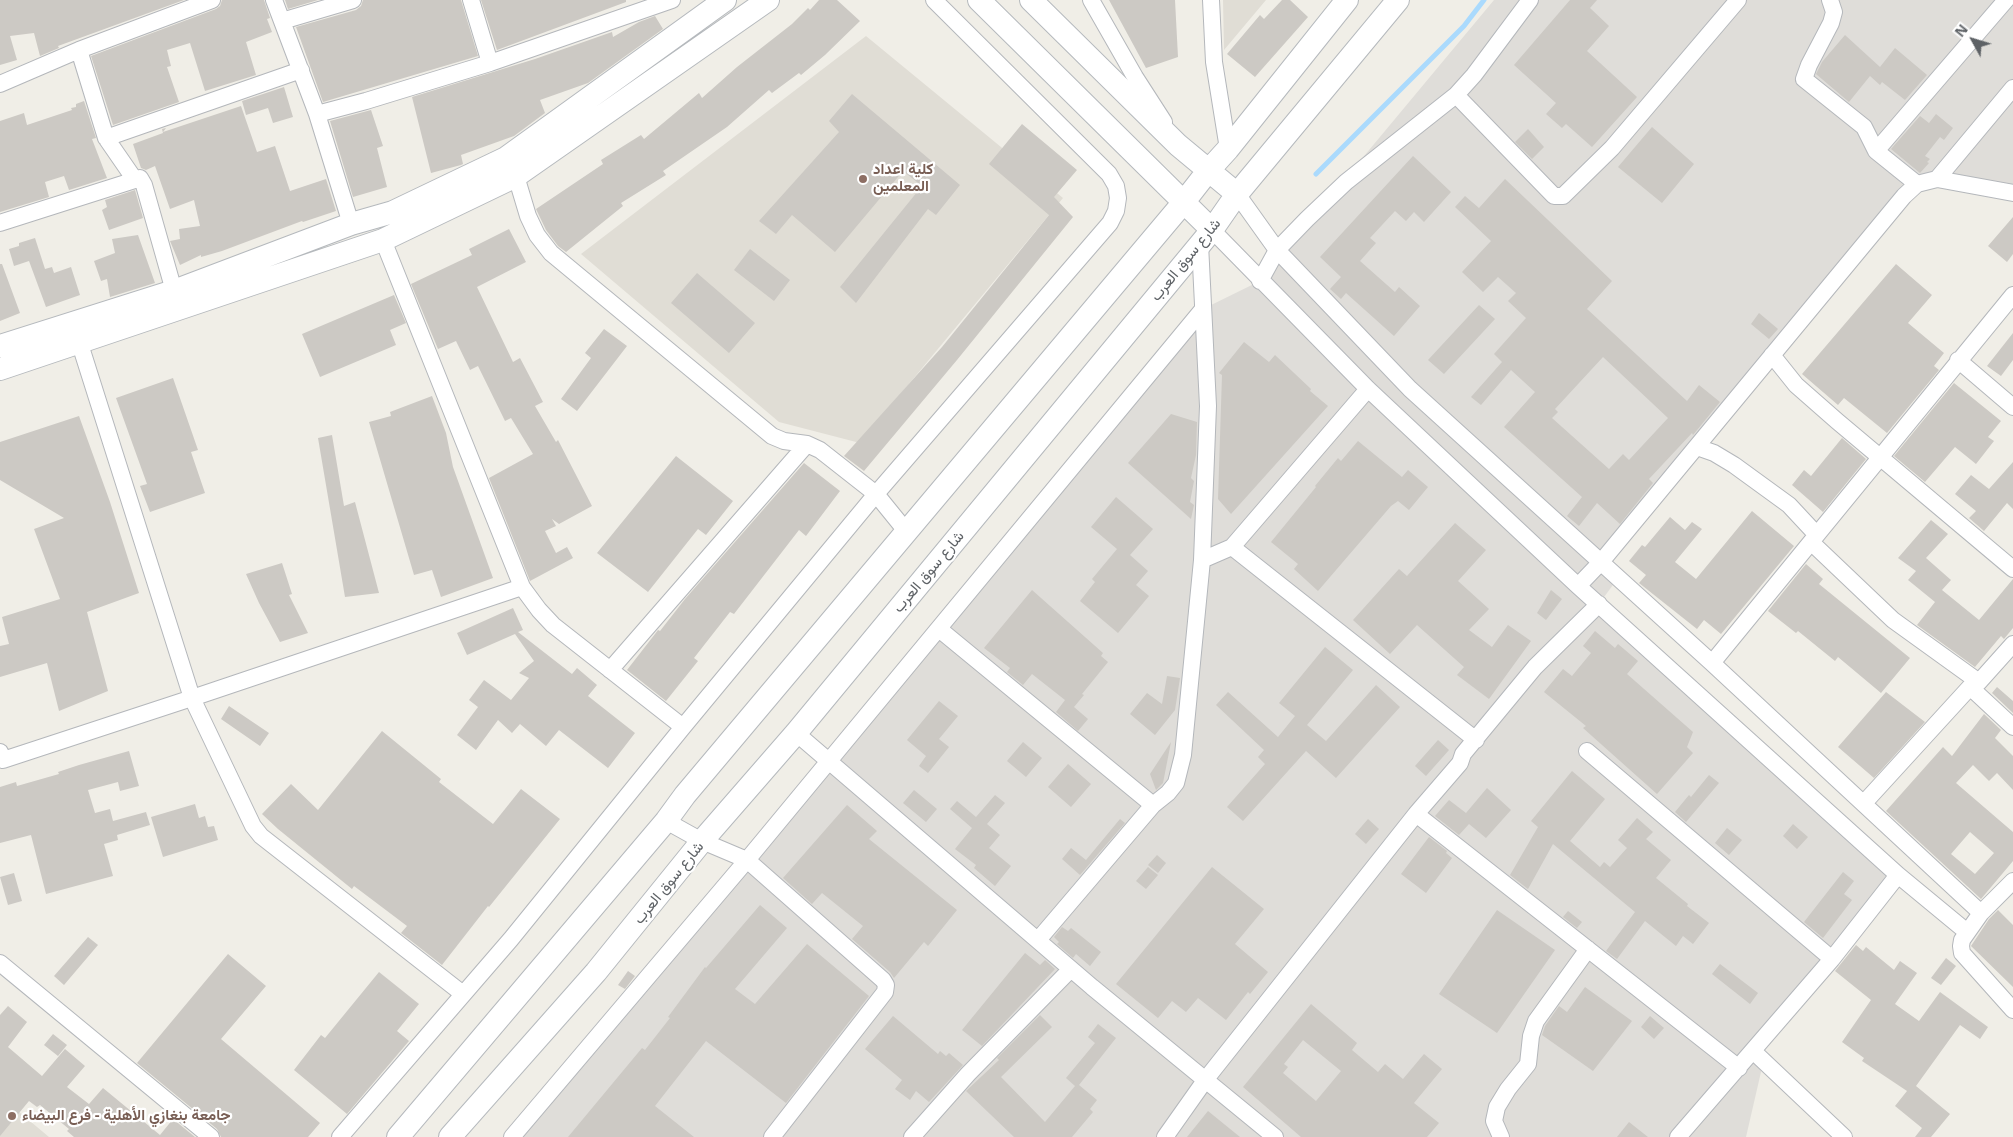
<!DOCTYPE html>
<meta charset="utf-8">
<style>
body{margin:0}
#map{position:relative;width:2013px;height:1137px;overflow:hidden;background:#f0eee7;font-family:"Open Sans",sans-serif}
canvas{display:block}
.north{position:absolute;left:1948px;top:15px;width:50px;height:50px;-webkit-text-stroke:4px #fff;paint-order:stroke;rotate:309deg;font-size:14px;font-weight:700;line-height:20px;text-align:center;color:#5e6266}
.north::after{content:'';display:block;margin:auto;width:18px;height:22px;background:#5e6266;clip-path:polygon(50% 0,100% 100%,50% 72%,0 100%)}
</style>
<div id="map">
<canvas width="2013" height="1137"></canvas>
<div class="north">N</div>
</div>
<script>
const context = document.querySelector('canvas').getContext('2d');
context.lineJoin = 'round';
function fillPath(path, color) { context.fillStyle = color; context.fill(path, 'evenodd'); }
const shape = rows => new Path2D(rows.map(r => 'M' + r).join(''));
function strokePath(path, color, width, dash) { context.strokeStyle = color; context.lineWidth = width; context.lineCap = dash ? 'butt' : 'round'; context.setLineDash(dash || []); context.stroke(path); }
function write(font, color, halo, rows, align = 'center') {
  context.font = font + ' "Open Sans",Vazirmatn,sans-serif'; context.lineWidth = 4.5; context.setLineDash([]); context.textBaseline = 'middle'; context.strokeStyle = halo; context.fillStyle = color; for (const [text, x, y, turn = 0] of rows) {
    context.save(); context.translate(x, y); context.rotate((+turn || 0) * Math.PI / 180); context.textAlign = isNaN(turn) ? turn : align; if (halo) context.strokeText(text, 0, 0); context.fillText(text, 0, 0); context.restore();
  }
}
fillPath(shape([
 [1494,0,2013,0,2013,193,1917,184,1602,562,1618,578,1599,604,1898,875,1758,1046,1761,1072,1746,1137,512,1137,1203,309,1260,281]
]), '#dfddd9');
fillPath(shape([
 [1223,0,1266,0,1224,50],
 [866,36,1063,198,860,443,779,422,581,254],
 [0,1096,49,1137,0,1137]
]), '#e0ddd5');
strokePath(shape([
 [1316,174,1464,26,1484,0]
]), '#aadafd', 5);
fillPath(shape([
 [0,0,184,0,58,46,59,48,40,56,34,33,10,36,17,60,0,65],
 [222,0,264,0,270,18,267,19,272,32,246,42,256,75,205,91,190,43,167,50,171,66,167,67,179,102,113,125,91,56,216,9,220,6],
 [285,0,318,0,288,9],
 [363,0,461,0,478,56,323,102,296,27,356,10,361,6],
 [481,0,626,0,626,2,497,50],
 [819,0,837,0,860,21,825,55,801,75,799,73,772,93,769,90,727,127,663,171,666,175,621,203,623,206,566,252,558,246,546,230,536,209,603,164,601,160,641,135,644,139,699,93,702,98,737,67,792,24,808,8,810,10],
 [1109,0,1175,0,1178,57,1146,68],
 [1282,0,1290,0,1308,17,1255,77,1227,54,1260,15,1264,19],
 [1570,0,1597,0,1590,8,1609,26,1587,51,1637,97,1592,147,1566,124,1562,128,1546,114,1556,103,1514,65],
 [655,16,663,29,588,83,540,100,545,113,514,136,461,155,463,164,461,165,431,173,412,97,535,59,612,32,613,37,639,22],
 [1845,35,1880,67,1895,48,1927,75,1905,100,1882,82,1880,85,1870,76,1849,102,1816,74,1822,62],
 [284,87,293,117,273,123,268,108,246,115,242,101],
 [852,94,960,185,936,215,928,209,856,303,840,287,922,186,903,171,835,252,792,215,776,234,759,221,839,132,829,121],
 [84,101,96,138,92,139,107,178,69,190,64,176,45,182,49,197,0,212,0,121,24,113,27,125,72,110,71,108,76,107,76,104],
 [241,106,257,152,275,146,290,191,326,179,336,211,303,222,302,221,222,251,201,257,201,255,180,265,170,241,180,239,179,229,200,226,194,200,170,209,155,166,146,170,141,168,133,144,163,133,162,129,166,128,163,132],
 [371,110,383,146,377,148,387,187,353,197,330,121],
 [1936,114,1953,128,1944,140,1940,137,1925,156,1930,159,1927,162,1929,163,1920,173,1891,149,1920,116,1929,123],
 [1022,124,1077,170,1054,197,1073,217,957,360,864,471,844,456,942,347,1049,215,989,164],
 [1652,127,1694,164,1662,203,1618,167],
 [1528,129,1544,147,1532,159,1515,142],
 [1413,156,1451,192,1424,222,1414,212,1406,221,1395,211,1370,238,1376,243,1360,261,1395,292,1399,287,1420,306,1394,336,1346,293,1341,299,1330,289,1341,277,1320,257],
 [1505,179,1612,281,1587,309,1687,401,1699,385,1720,402,1693,435,1692,433,1649,479,1653,483,1620,524,1597,503,1579,526,1567,516,1582,497,1504,427,1535,392,1511,370,1481,405,1471,397,1502,362,1494,354,1526,318,1508,301,1516,293,1498,277,1483,292,1462,272,1491,241,1455,207,1465,196,1479,208],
 [1603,357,1668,418,1629,460,1623,454,1609,469,1552,418,1558,412,1555,409],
 [135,190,143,218,109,230,102,210,107,207,105,200],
 [2013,217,2013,254,2007,262,1988,246],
 [509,229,526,262,477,287,513,362,520,358,543,402,535,406,556,442,558,440,592,506,559,524,552,519,556,526,545,531,556,553,567,547,573,558,530,581,489,478,533,454,511,418,505,421,478,366,470,370,456,341,438,349,411,284,472,255,469,249],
 [138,235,155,283,110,297,107,279,101,281,94,261,115,253,112,239],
 [35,238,45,269,52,267,54,273,71,267,80,295,46,307,29,261,14,266,9,249,19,246,19,243],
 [750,249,790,280,774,301,734,270],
 [0,264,2,264,20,313,0,321],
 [1896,264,1932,295,1908,323,1944,353,1934,366,1939,370,1887,433,1844,398,1838,405,1802,374],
 [697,273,755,323,729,353,671,303],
 [394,295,406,323,390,330,396,345,320,377,302,334],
 [1479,305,1495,319,1444,374,1428,360],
 [1759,313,1778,329,1769,339,1751,324],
 [604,329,627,346,577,411,561,399,591,358,585,353],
 [2013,333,2013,360,2001,376,1987,366],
 [1244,342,1269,362,1275,355,1311,389,1310,391,1328,406,1231,514,1218,499,1222,375,1219,373],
 [173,378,198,450,191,452,205,493,150,512,140,486,147,484,116,398],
 [1954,383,2001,421,1988,437,1994,441,1976,464,1955,447,1925,482,1894,456],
 [432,396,446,433,453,467,493,578,441,597,432,570,414,575,369,422,391,416,390,412],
 [1171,414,1197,422,1196,455,1191,478,1194,481,1190,502,1194,505,1191,519,1128,463],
 [79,416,110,502,139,593,87,612,108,691,59,711,47,663,0,677,0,646,9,644,2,617,60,599,34,529,64,518,0,480,0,442],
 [332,435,344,506,355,502,379,593,345,597,318,438],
 [1842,438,1866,459,1823,512,1792,485,1804,470,1811,476],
 [1358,441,1402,477,1408,470,1428,487,1409,510,1398,501,1391,506,1318,591,1294,569,1298,564,1271,542,1316,487,1315,486,1338,458,1341,461],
 [676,456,733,501,706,535,698,529,648,592,597,553],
 [2013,462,2013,509,2007,503,1984,531,1969,518,1976,511,1955,494,1971,475,1989,489],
 [804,463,840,491,806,536,799,530,734,614,730,612,694,658,698,661,666,701,627,670,655,634,658,630,660,631,685,599],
 [1116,497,1153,529,1130,555,1148,571,1136,585,1149,596,1118,633,1080,601,1095,582,1092,579,1117,549,1091,527],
 [1752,511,1794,546,1721,634,1704,620,1697,629,1639,583,1646,575,1629,561,1642,545,1645,547,1670,517,1685,530,1692,522,1702,529,1675,562,1696,579],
 [1931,520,1948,534,1926,558,1951,580,1942,590,1979,620,2013,579,2013,628,2004,639,2001,636,1975,667,1917,625,1935,602,1908,580,1916,571,1898,558],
 [1455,523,1486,550,1458,581,1489,609,1469,630,1492,647,1508,625,1531,641,1489,699,1457,675,1464,667,1417,625,1390,654,1353,620,1399,569,1407,576],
 [282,563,292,594,289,595,308,633,280,642,259,603,246,574],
 [1806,564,1823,579,1819,584,1910,658,1881,693,1838,657,1835,661,1798,631,1796,633,1768,611],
 [1032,590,1103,653,1101,656,1108,662,1082,694,1084,695,1074,707,1088,719,1078,731,1056,712,1065,700,1032,674,1023,685,1007,672,1010,668,984,648],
 [1551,590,1562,599,1546,620,1537,613],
 [513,608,523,630,518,632,572,674,577,668,597,685,588,696,635,733,608,768,559,730,546,746,520,724,512,733,498,720,476,750,457,735,478,707,469,700,484,680,511,700,529,678,519,673,534,661,515,634,467,655,457,633],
 [1595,631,1615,648,1618,644,1638,661,1627,674,1693,732,1687,747,1693,753,1657,794,1583,728,1586,726,1544,692,1563,669,1572,676,1591,653,1583,646],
 [1325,647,1353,670,1307,725,1326,741,1376,685,1400,707,1336,778,1306,751,1243,821,1227,807,1265,764,1258,757,1264,750,1216,705,1228,692,1278,737,1295,716,1279,703],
 [1167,676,1180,678,1175,710,1155,735,1130,714,1147,693,1162,704],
 [1997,687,2013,701,2013,713,1992,693],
 [1886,692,1925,722,1874,778,1838,747],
 [939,701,958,716,939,739,949,747,928,773,919,766,926,756,907,740],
 [229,706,269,733,260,746,221,719],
 [1984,714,2001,730,1995,738,2013,756,2013,790,1997,773,1989,781,1973,765,1956,783,2013,832,2013,861,1981,899,1886,811,1943,747,1952,756],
 [1970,832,1994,853,1975,874,1951,854],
 [382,731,441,779,439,782,493,824,521,789,560,819,489,907,488,906,442,965,401,933,407,926,354,886,352,889,278,829,262,814,291,784,318,810],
 [1438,740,1449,750,1426,776,1415,766],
 [1023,742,1042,758,1026,777,1007,761],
 [1171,742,1163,783,1156,790,1150,774],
 [129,751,139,786,120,791,118,782,88,790,95,813,110,809,113,821,146,812,150,825,117,835,118,840,104,844,113,876,46,894,31,835,0,843,0,787,16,782,17,786,59,774,58,772,79,765],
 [1068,764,1091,784,1071,807,1048,787],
 [1572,771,1605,799,1570,841,1600,867,1604,862,1610,867,1627,848,1618,840,1637,818,1653,832,1646,839,1671,860,1656,878,1688,904,1687,906,1709,923,1693,944,1683,936,1676,946,1645,921,1617,959,1606,951,1635,912,1553,844,1528,889,1510,875,1538,827,1531,821],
 [1709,775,1719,783,1686,822,1675,812,1689,795,1691,797],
 [1487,788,1511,810,1486,838,1469,824,1459,835,1435,816,1449,800,1466,813],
 [914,790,937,809,926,822,903,803],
 [995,795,1005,803,987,824,1000,835,989,848,1011,866,995,886,974,868,976,865,955,849,972,828,950,809,957,801,976,817],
 [195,804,199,818,205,816,208,827,214,826,218,840,163,857,151,817],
 [847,805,877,831,869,839,957,910,928,946,924,942,894,978,890,972,852,939,863,926,822,893,812,904,783,878],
 [1120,819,1125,823,1080,875,1062,859,1071,848,1086,860],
 [1368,819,1379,829,1366,844,1355,834],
 [1793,824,1808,837,1797,849,1783,836],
 [1727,828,1742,840,1729,855,1715,843],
 [1429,837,1447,851,1446,853,1452,858,1426,893,1401,874],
 [1157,855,1166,863,1158,873,1148,865],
 [1148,867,1158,875,1146,889,1136,881],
 [1212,867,1264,909,1235,944,1268,972,1250,994,1248,992,1226,1020,1198,998,1186,1012,1172,1001,1158,1018,1116,984],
 [1843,872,1854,881,1844,894,1852,900,1823,938,1804,922],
 [14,873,22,901,8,905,0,877],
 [760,905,787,928,735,989,755,1004,807,944,869,996,786,1103,706,1041,655,1106,694,1137,568,1137,642,1048,645,1050,670,1018,668,1017,705,967,706,968],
 [1497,910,1555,950,1497,1033,1439,994],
 [1998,910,2013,925,2013,987,1971,946,1989,919],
 [1568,911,1582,922,1577,928,1563,917],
 [1062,927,1068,931,1071,928,1101,952,1090,966,1076,954,1073,958,1057,944,1059,942,1054,937],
 [88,937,98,945,64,985,54,976],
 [1856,945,1863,951,1866,947,1894,970,1900,961,1917,973,1895,1004,1919,1021,1940,992,1988,1027,1980,1039,1960,1025,1916,1086,1950,1114,1931,1137,1915,1137,1922,1128,1895,1106,1907,1091,1862,1061,1864,1058,1842,1042,1871,1000,1835,971],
 [1025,953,1040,965,1045,960,1055,969,982,1046,962,1030],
 [228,954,266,986,221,1039,320,1123,308,1137,221,1137,217,1129,137,1063],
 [1946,958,1956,966,1941,985,1931,978],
 [1720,964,1758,993,1750,1004,1712,974],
 [628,971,635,976,625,989,618,985],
 [379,972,419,1004,397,1031,409,1041,347,1114,294,1070,321,1035,325,1038],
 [1585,987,1632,1021,1593,1071,1542,1035,1545,1026,1559,1006,1567,1012],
 [1311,1004,1357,1043,1352,1050,1378,1072,1385,1064,1403,1079,1424,1054,1442,1069,1414,1103,1439,1123,1427,1137,1301,1137,1243,1087],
 [1303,1040,1341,1071,1316,1101,1283,1073,1288,1067,1284,1064],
 [8,1006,27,1022,8,1047,42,1076,65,1049,85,1066,67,1087,89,1104,103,1088,160,1135,173,1119,195,1137,74,1137,67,1131,69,1129,40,1105,37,1107,29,1101,0,1136,0,1015],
 [1040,1015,1052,1027,1001,1077,1045,1122,1075,1086,1066,1078,1095,1043,1088,1037,1098,1024,1116,1038,1079,1085,1097,1100,1090,1109,1093,1112,1072,1137,1014,1137,966,1091,999,1060,997,1058],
 [893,1016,938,1054,940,1051,946,1056,949,1053,963,1065,929,1102,916,1091,910,1100,895,1089,902,1080,865,1049],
 [1650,1016,1664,1028,1654,1039,1641,1027],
 [53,1034,67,1045,58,1056,44,1045],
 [1208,1111,1240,1137,1187,1137],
 [1629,1122,1648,1137,1617,1137]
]), '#ccc9c4');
const street = shape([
 [274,0,317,114,351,224],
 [471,0,490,63],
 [1091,0,1135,77,1164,122],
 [1211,0,1214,62,1228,149],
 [1830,0,1834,12,1831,23,1809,65,1804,79,1864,127,1876,151,1917,184],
 [282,21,353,0],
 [0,84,79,50],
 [1456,95,1554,196,1563,196,1612,148,1738,0],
 [317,114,366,101,490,63,672,0],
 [106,138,301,70],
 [1876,151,2006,0],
 [516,176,528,216,537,235,551,253,772,436,784,441,807,444,820,450,876,494,906,531],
 [1937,179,2013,193],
 [1237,194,1277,250,1410,389,1712,663,1981,913],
 [0,223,135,180],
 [1212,230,1368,389,1578,586,1898,875,1967,932],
 [383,240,522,587,539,610,553,625,683,727],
 [1260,281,1277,250,1307,219,1346,182,1456,95,1474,75,1530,0],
 [174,291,144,185,140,178,135,180,106,138,79,50,212,0],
 [79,341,192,698,522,587],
 [1772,355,1796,385,1837,421,2013,569],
 [1958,360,2013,407],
 [1697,447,1714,453,1734,465,1789,505,1816,534],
 [1812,543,1893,620,1979,682],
 [1232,547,1476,740],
 [1202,560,1232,547,1368,389],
 [1578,586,1601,562,1904,196,1917,184,1937,179,2013,88],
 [939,629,1153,805,1168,793,1176,783,1183,755,1202,560,1208,406,1200,244],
 [1712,663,2013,295],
 [610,670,807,444],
 [1970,687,2013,727],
 [796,733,1092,987,1275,1137],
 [1587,751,1832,959],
 [0,752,3,760,192,698,253,826,261,836,463,994],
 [1864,803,1970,687,1979,682,2013,644],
 [1416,814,1739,1068],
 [666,821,702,841,747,860,883,980,886,985,885,992,772,1137],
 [2013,881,1981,913,1962,940,1961,946,1962,953,2013,1010],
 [1038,940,1153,805],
 [0,963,211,1137],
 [1753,1051,1844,1137],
 [340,1137,511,939,683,727,876,494,1110,223,1116,211,1118,198,1116,186,1109,174,934,0],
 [512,1137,747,860,1203,309],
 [912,1137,968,1074,1071,969],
 [1165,1137,1206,1079,1416,814,1460,763,1463,754,1535,667,1599,604],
 [1501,1137,1494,1121,1497,1107,1508,1089,1528,1064,1531,1036,1536,1021,1588,949],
 [1678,1137,1832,959,1898,875]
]);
const secondary = shape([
 [979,0,1212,230],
 [1031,0,1178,145,1237,194],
 [0,346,174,291,351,224,393,212,506,158,725,0],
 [0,369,383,240,516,176,768,0],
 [398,1137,666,821,685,795,1183,203,1208,171,1228,149,1347,0],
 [450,1137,596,972,702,841,796,733,1212,230,1237,194,1398,0]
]);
strokePath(street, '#b4b7bb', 18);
strokePath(secondary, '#b5b9bd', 24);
strokePath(street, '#fff', 16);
strokePath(secondary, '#fff', 22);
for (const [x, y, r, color] of [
 [863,179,5,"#8d6e63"],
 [12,1116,5,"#8d6e63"]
]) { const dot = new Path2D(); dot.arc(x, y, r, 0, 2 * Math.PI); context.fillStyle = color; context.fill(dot); strokePath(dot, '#fff', 2); }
write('bold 15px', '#785e54', '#fff', [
 ["كلية اعداد",873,170],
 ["المعلمين",873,187],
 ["جامعة بنغازي الأهلية - فرع البيضاء",22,1116]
], 'left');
write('15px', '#5e6266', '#fff', [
 ["شارع سوق العرب",1186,260,-51],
 ["شارع سوق العرب",929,572,-50],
 ["شارع سوق العرب",669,883,-51]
]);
</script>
